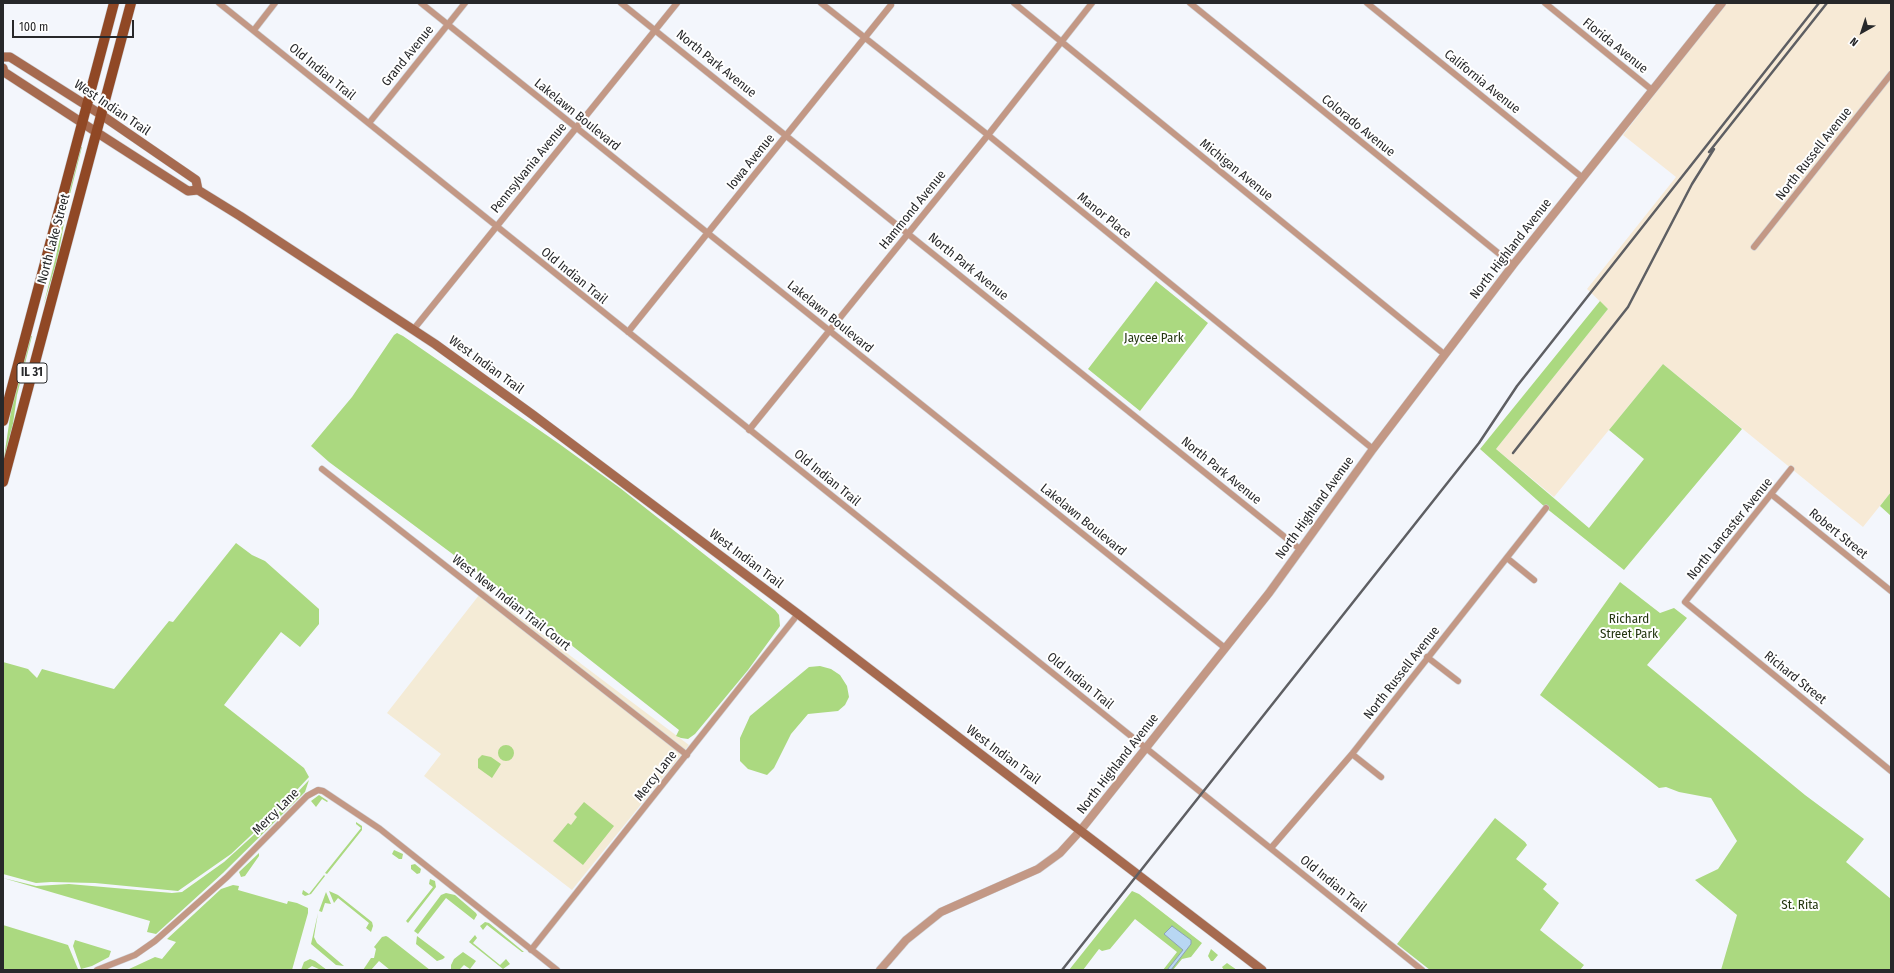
<!DOCTYPE html>
<style>
body{margin:0}
#map{position:relative;width:1894px;height:973px;overflow:hidden;background:#f3f6fc;font-family:"Fira Sans Condensed",sans-serif}
canvas{display:block}
.frame{position:absolute;inset:0;border:4px solid #27282a;pointer-events:none}
.north{position:absolute;left:1842px;top:12px;width:40px;height:40px;-webkit-text-stroke:3px #fff;paint-order:stroke;rotate:219deg;font-size:11px;font-weight:700;line-height:16px;text-align:center;color:#27282a}
.north::after{content:'';display:block;margin:auto;width:14px;height:18px;background:#27282a;clip-path:polygon(50% 0,100% 100%,50% 72%,0 100%)}
.scale{position:absolute;left:12px;top:20px;width:122px;height:18px;box-sizing:border-box;border:2px solid #27282a;border-top:0;padding-left:5px;font-size:12px;line-height:14px;white-space:nowrap;color:#27282a;-webkit-text-stroke:3px #fff;paint-order:stroke}
</style>
<div id="map">
<canvas width="1894" height="973"></canvas>
<div class="frame"></div>
<div class="north">N</div>
<div class="scale">100 m</div>
</div>
<script>
const context = document.querySelector('canvas').getContext('2d');
context.lineJoin = 'round';
function fillPath(path, color) { context.fillStyle = color; context.fill(path, 'evenodd'); }
const shape = rows => new Path2D(rows.map(r => 'M' + r).join(''));
function strokePath(path, color, width, dash) { context.strokeStyle = color; context.lineWidth = width; context.lineCap = dash ? 'butt' : 'round'; context.setLineDash(dash || []); context.stroke(path); }
function write(font, color, halo, rows, align = 'center') {
  context.font = font + ' "Fira Sans Condensed",sans-serif'; context.lineWidth = 4; context.setLineDash([]); context.textBaseline = 'middle'; context.strokeStyle = halo; context.fillStyle = color; for (const [text, x, y, turn = 0] of rows) {
    context.save(); context.translate(x, y); context.rotate((+turn || 0) * Math.PI / 180); context.textAlign = isNaN(turn) ? turn : align; if (halo) context.strokeText(text, 0, 0); context.fillText(text, 0, 0); context.restore();
  }
}
fillPath(shape([
 [1726,3,1891,3,1891,492,1863,527,1663,364,1554,497,1496,449,1608,309,1587,289,1676,177,1623,135]
]), '#f7ead6');
fillPath(shape([
 [483,590,689,745,572,890,424,776,441,754,387,713]
]), '#f4ebd6');
fillPath(shape([
 [81,147,82,147,67,206,58,257,43,307,56,256,67,199],
 [1156,281,1208,323,1140,411,1088,369],
 [1600,301,1608,309,1496,449,1589,528,1644,459,1609,430,1663,364,1742,429,1624,570,1546,508,1480,449],
 [397,333,403,336,558,443,620,488,775,610,779,615,780,626,748,670,695,734,688,739,681,738,676,736,679,730,509,596,329,462,311,446,352,397,394,335],
 [30,336,32,336,17,395,13,424,3,464,12,404],
 [1891,492,1891,516,1880,506],
 [236,543,252,555,265,561,319,609,319,624,300,647,281,632,224,705,304,768,309,777,279,809,231,854,178,891,95,883,51,882,36,883,3,874,3,662,28,669,37,678,42,669,114,689,169,621,173,622],
 [1620,582,1660,613,1674,608,1687,618,1647,665,1805,795,1864,839,1846,862,1891,899,1891,970,1721,970,1737,915,1695,880,1718,869,1737,841,1711,798,1679,792,1666,787,1659,788,1540,695],
 [820,666,831,669,840,675,847,686,849,697,845,705,838,711,808,714,791,734,774,768,767,775,748,769,740,761,740,738,750,716,809,667],
 '498 753a8 8 0 1 1 16 0a8 8 0 1 1-16 0Z',
 [482,755,491,757,501,764,492,778,478,768,478,759],
 [309,780,305,792,223,873,156,934,147,932,150,921,3,878,36,886,69,884,172,893,182,892,224,862,279,812],
 [319,795,328,801,327,802,322,799,316,807,311,801],
 [584,802,614,826,583,865,553,841,568,823,571,825,577,817,574,814],
 [1495,818,1525,842,1527,845,1516,859,1547,884,1543,889,1559,903,1540,930,1584,965,1580,970,1430,970,1397,944],
 [356,822,362,826,362,830,327,874,325,873,361,828,356,824],
 [394,850,403,854,402,859,399,859,392,854],
 [259,853,259,856,245,876,241,877,239,872],
 [415,864,421,869,420,873,417,874,411,869,411,865],
 [324,875,325,876,311,894,305,896,302,894,303,890,309,894],
 [430,879,435,881,436,887,408,923,406,921,433,887,429,884],
 [233,885,239,886,238,890,287,904,288,901,297,903,308,908,308,913,292,970,127,970,155,957,162,959,176,942,167,939,221,889],
 [329,891,338,895,372,922,373,926,371,932,366,928,369,923,338,898,334,903],
 [1132,891,1139,894,1202,943,1191,957,1182,959,1173,970,1163,970,1177,952,1135,919,1110,949,1102,951,1099,949,1083,970,1069,970],
 [326,892,331,904,325,903,322,912,319,911],
 [446,893,455,895,476,913,477,915,474,920,446,898,418,934,414,931,441,895],
 [318,913,314,937,317,943,344,966,336,965,311,944],
 [485,922,489,923,524,952,522,952,487,925,483,930,480,926],
 [3,925,68,945,78,969,3,970],
 [475,935,477,938,473,943,500,965,506,959,510,964,503,969,469,942],
 [386,936,388,937,430,970,390,970,379,961,371,970,363,970,371,958,374,958,376,949,374,947,382,937],
 [417,936,445,957,443,959,437,961,416,944],
 [75,940,111,951,109,957,92,966,81,969,73,946],
 [1211,949,1218,955,1213,961,1211,961,1208,956],
 [463,952,476,961,470,969,464,965,459,970,451,970,451,965,454,959],
 [310,959,315,961,327,970,321,970,312,966,306,970,301,970,304,962],
 [1227,963,1237,970,1224,970,1222,967]
]), '#abd980');
const water = shape([
 [1172,926,1191,940,1191,944,1171,970,1167,970,1183,950,1164,934,1172,926]
]);
fillPath(water, '#b8d7f3');
strokePath(water, '#8ca2b7', 1);
const minor = shape([
 [219,3,1422,970],
 [421,3,1225,648],
 [621,3,1301,550],
 [821,3,988,135,1373,449],
 [1014,3,1444,354],
 [1190,3,1513,265],
 [1367,3,1583,178],
 [1545,3,1652,90],
 [254,30,275,3],
 [369,123,465,3],
 [1754,247,1891,74],
 [413,330,677,3],
 [628,332,891,5],
 [749,430,988,135,1092,3],
 [322,469,687,755],
 [1791,469,1685,602,1891,771],
 [1771,494,1891,591],
 [1507,558,1534,580],
 [1427,657,1458,681],
 [1352,754,1381,777],
 [1271,848,1352,754,1546,508],
 [531,950,798,614],
 [97,970,135,955,155,941,227,877,307,796,318,790,323,791,380,829,557,970]
]);
const tertiary = shape([
 [880,970,906,940,941,912,1038,869,1060,853,1080,831,1269,593,1373,449,1513,265,1722,3]
]);
const secondary = shape([
 [3,57,10,57,100,114,196,180,198,190],
 [3,68,4,72,107,139,188,191,198,190,240,216,435,344,533,415,798,614,1262,970]
]);
const primary = shape([
 [3,421,114,3],
 [3,482,131,3]
]);
strokePath(minor, '#ced1d6', 7);
strokePath(tertiary, '#ced1d6', 9);
strokePath(secondary, '#ced1d6', 10);
strokePath(primary, '#ced1d6', 11);
strokePath(minor, '#c39885', 6);
strokePath(tertiary, '#c39885', 8);
strokePath(secondary, '#a66a4f', 9);
strokePath(primary, '#904825', 10);
strokePath(shape([
 [1709,152,1827,3],
 [1513,453,1628,307,1692,184,1714,149],
 [1062,970,1479,443,1517,386,1819,3]
]), '#5e5f63', 2.5);
for (const [x, y, w] of [
 [32,373,30]
]) { const box = new Path2D(); box.roundRect(x - w / 2, y - 10, w, 20, 3); context.fillStyle = '#fff'; context.fill(box); strokePath(box, '#27282a', 1); }
write('bold 12px', '#27282a', null, [
 ["IL 31",32,373]
]);
write('13px', '#27282a', '#fff', [
 ["Florida Avenue",1615,46,39],
 ["Grand Avenue",408,56,-51],
 ["North Park Avenue",716,64,39],
 ["Old Indian Trail",322,72,39],
 ["California Avenue",1482,82,39],
 ["West Indian Trail",112,108,34],
 ["Lakelawn Boulevard",577,115,39],
 ["Colorado Avenue",1358,126,39],
 ["North Russell Avenue",1814,154,-52],
 ["Iowa Avenue",751,162,-51],
 ["Pennsylvania Avenue",529,168,-51],
 ["Michigan Avenue",1236,170,39],
 ["Hammond Avenue",913,210,-51],
 ["Manor Place",1104,216,39],
 ["North Lake Street",54,239,-75],
 ["North Highland Avenue",1511,249,-52],
 ["North Park Avenue",968,267,39],
 ["Old Indian Trail",574,276,39],
 ["Lakelawn Boulevard",830,317,39],
 ["West Indian Trail",486,365,36],
 ["North Park Avenue",1221,471,39],
 ["Old Indian Trail",827,478,39],
 ["North Highland Avenue",1315,508,-54],
 ["Lakelawn Boulevard",1083,520,39],
 ["North Lancaster Avenue",1730,529,-51],
 ["Robert Street",1838,534,39],
 ["West Indian Trail",746,559,37],
 ["West New Indian Trail Court",511,603,38],
 ["North Russell Avenue",1402,673,-52],
 ["Richard Street",1795,678,39],
 ["Old Indian Trail",1080,681,39],
 ["West Indian Trail",1003,755,37],
 ["North Highland Avenue",1118,764,-52],
 ["Mercy Lane",656,776,-52],
 ["Mercy Lane",276,812,-45],
 ["Old Indian Trail",1333,884,39]
]);
write('13px', '#243611', '#fff', [
 ["Jaycee Park",1154,338],
 ["Richard",1629,619],
 ["Street Park",1629,634],
 ["St. Rita",1800,905]
]);
</script>
